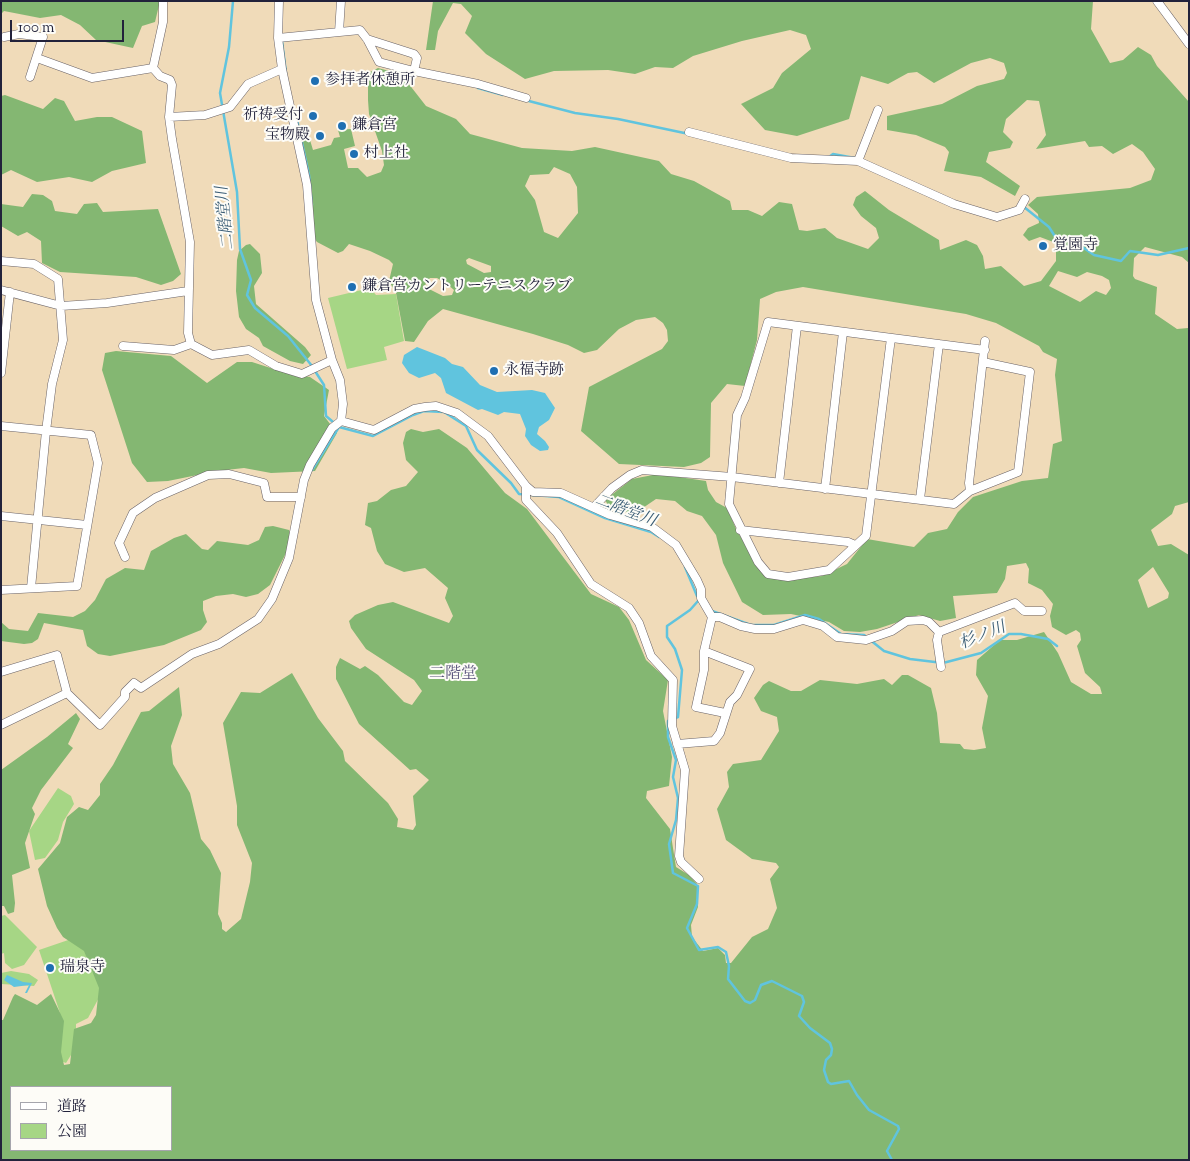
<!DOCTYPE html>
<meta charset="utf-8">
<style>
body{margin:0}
#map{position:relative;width:1190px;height:1161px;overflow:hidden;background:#f0dbb9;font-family:"Sorts Mill Goudy","Noto Serif JP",serif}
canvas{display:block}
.frame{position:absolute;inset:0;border:2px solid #22223b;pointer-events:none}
.legend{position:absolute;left:10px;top:1086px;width:162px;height:65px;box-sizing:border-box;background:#fdfcf7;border:1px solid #a5a5ac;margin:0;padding:6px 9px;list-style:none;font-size:15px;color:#22223b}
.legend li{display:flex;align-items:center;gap:10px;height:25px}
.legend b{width:25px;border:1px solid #a5a5ac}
.scale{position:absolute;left:10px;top:20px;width:114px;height:22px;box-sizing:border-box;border:2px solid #22223b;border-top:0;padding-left:6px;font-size:15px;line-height:18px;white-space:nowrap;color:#22223b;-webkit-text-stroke:4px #fdfcf7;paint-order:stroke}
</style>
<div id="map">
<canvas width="1190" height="1161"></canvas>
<div class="frame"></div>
<ul class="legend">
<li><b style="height:6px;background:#fff"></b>道路</li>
<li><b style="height:14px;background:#a6d685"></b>公園</li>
</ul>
<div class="scale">100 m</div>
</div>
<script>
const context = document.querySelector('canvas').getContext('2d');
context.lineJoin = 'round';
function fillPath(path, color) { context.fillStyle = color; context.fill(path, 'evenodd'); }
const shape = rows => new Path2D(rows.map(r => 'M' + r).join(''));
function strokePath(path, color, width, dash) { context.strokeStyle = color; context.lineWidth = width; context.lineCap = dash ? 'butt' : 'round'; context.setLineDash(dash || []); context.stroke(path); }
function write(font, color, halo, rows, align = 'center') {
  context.font = font + ' "Sorts Mill Goudy","Noto Serif JP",serif'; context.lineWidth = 4; context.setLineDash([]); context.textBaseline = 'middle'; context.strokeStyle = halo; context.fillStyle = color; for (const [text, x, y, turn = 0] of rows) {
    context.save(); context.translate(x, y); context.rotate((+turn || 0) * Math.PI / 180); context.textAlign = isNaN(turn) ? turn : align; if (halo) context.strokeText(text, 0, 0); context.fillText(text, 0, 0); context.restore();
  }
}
fillPath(shape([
 [370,288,376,295,396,294,404,341,384,347,387,360,347,369,328,298],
 [58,788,71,796,74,804,63,822,58,840,45,858,35,860,29,831],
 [5,915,37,947,24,965,12,969,5,963,4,953,1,954,1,916],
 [80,936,102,992,88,1018,76,1024,76,1047,66,1063,53,1058,60,1013,39,950],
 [11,971,29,974,38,980,34,986,1,984,1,973]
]), '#a6d685');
fillPath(shape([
 [1,1,160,1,155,22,142,26,133,48,96,40,80,25,61,15,40,18,4,11,1,14],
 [433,1,1093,1,1091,29,1110,63,1123,60,1138,47,1151,55,1157,66,1189,102,1189,263,1182,257,1145,247,1134,258,1133,276,1135,279,1157,287,1155,314,1177,329,1188,328,1189,298,1189,502,1175,506,1172,514,1151,530,1158,546,1171,544,1189,555,1189,1160,1,1160,1,1020,3,1020,13,997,15,994,37,1005,51,994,64,1021,61,1052,64,1065,70,1064,74,1029,91,1023,96,1015,99,988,84,951,63,937,57,928,47,906,38,869,60,843,67,817,79,807,88,810,100,795,100,784,113,765,141,712,149,711,179,687,182,715,171,746,173,764,190,793,201,839,210,850,221,873,218,914,222,923,222,929,226,932,241,919,250,882,252,863,237,825,237,806,223,723,241,692,260,693,292,673,318,718,343,751,345,761,388,803,398,819,397,827,413,830,416,825,413,796,429,780,416,769,410,770,359,724,336,679,336,667,340,658,360,669,365,666,378,675,404,702,412,705,422,691,414,680,366,649,351,628,349,621,355,615,378,605,393,602,449,623,453,616,445,598,448,588,425,568,404,572,385,564,377,551,371,528,365,525,368,503,377,501,391,490,406,486,418,472,406,460,403,443,406,432,411,429,423,432,439,429,467,448,505,493,527,509,591,594,619,607,629,620,646,660,668,680,663,711,672,757,669,786,647,791,646,798,670,829,676,867,689,875,697,884,698,907,691,925,692,937,703,951,718,948,725,955,726,963,731,963,752,937,768,929,777,908,770,879,779,867,776,863,752,859,726,840,717,809,729,787,727,772,733,764,761,760,779,731,777,717,761,711,754,698,763,685,769,681,791,691,801,691,820,680,857,684,884,679,892,685,902,675,908,675,931,688,937,713,940,743,960,744,964,749,974,750,986,748,982,728,988,696,976,675,977,660,1000,640,1017,640,1044,632,1058,653,1071,682,1091,694,1102,694,1100,687,1085,673,1077,646,1081,640,1080,633,1076,630,1066,635,1052,627,1050,616,1053,604,1042,590,1028,583,1029,569,1026,563,1007,566,1005,579,997,593,953,596,956,618,940,621,919,615,877,629,860,632,844,631,829,622,791,614,763,615,742,602,723,563,716,535,702,516,687,511,675,501,656,499,634,514,610,508,605,500,632,479,658,474,706,481,708,490,716,502,727,508,737,531,761,569,794,579,822,576,847,564,867,539,914,547,928,533,947,529,958,512,973,497,1022,481,1048,478,1053,444,1062,441,1055,375,1057,359,1043,352,1039,346,996,323,966,314,803,287,776,292,760,299,757,340,745,386,727,384,711,403,710,457,701,463,684,467,619,464,581,431,589,387,662,349,668,341,667,330,663,323,655,317,636,320,619,329,597,350,584,353,568,345,533,334,443,309,428,321,414,342,405,341,396,293,389,281,393,264,389,260,370,251,349,244,343,251,338,253,317,242,311,234,313,203,299,139,301,131,307,130,313,150,331,145,334,138,340,137,338,130,351,129,355,146,344,149,348,168,358,168,367,177,381,172,384,165,382,151,369,114,368,100,368,73,378,68,401,74,426,106,456,119,470,134,522,148,572,151,595,147,659,161,671,174,694,181,730,201,732,210,748,210,762,216,779,202,792,204,799,230,807,231,825,228,837,238,868,249,879,238,876,228,861,216,853,205,856,197,865,191,889,210,939,240,940,250,966,240,977,245,983,256,985,269,1001,266,1024,286,1041,281,1056,261,1056,243,1040,237,1029,241,1023,235,1028,228,1039,223,1038,214,1028,205,1037,197,1130,188,1151,180,1155,169,1143,152,1132,144,1113,154,1102,146,1089,147,1085,141,1036,149,1046,135,1039,101,1027,100,1006,119,1003,132,1013,142,1010,148,989,152,986,162,1020,186,1015,196,981,177,944,171,949,152,945,147,916,135,887,130,887,116,942,104,977,86,1004,79,1007,73,1004,63,990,58,971,63,934,83,917,72,908,73,888,84,861,76,849,119,797,136,765,130,741,104,773,88,782,73,811,49,806,35,790,30,742,41,693,56,673,68,655,67,635,74,608,70,554,71,525,79,486,54,465,33,472,16,461,4,453,3,438,31,435,50,426,50],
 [554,167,570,174,577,187,578,213,558,238,544,232,535,200,525,186,530,175,549,174],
 [469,258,491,266,491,272,484,273,467,264,466,260],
 [1058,271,1077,277,1087,272,1102,276,1109,280,1111,288,1106,295,1096,291,1080,302,1049,286],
 [430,278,437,278,447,284,454,290,452,295,443,296,425,287,426,282],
 [1153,567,1169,593,1168,598,1148,608,1138,580],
 [11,1087,171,1087,171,1150,11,1150],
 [5,95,43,109,55,98,64,101,75,121,97,117,112,117,142,131,146,163,112,171,92,182,69,177,37,182,11,170,1,175,1,96],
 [32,194,43,195,52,201,55,211,77,214,84,204,97,203,103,212,158,209,181,274,173,281,161,285,136,277,60,272,42,263,41,241,27,232,18,236,1,226,1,204,23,207],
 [250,244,260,254,262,273,254,286,256,304,305,347,311,355,303,364,290,361,263,346,259,338,246,329,239,317,236,291,237,260,239,251,246,245],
 [116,351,171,356,207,383,237,362,252,362,286,373,310,377,329,390,324,416,337,433,315,471,271,473,244,468,217,471,168,481,147,482,132,463,102,370,105,353],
 [273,526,289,530,292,541,270,585,258,594,246,597,233,594,216,596,203,601,203,610,207,622,201,630,164,645,110,656,98,654,87,646,83,630,44,623,38,639,32,643,24,644,1,641,1,622,9,629,28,631,38,613,73,617,85,611,95,600,106,579,125,568,144,570,151,551,174,538,186,534,202,549,208,550,217,541,248,545,259,540,265,527],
 [76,713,80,719,68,744,73,748,41,790,32,808,35,814,25,843,30,868,12,875,15,903,14,912,8,914,4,906,1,906,1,770,47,737]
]), '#84b772');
fillPath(shape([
 [417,347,445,358,452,364,463,367,480,385,497,392,532,390,545,393,555,408,549,420,539,427,537,434,545,441,549,447,548,450,540,451,531,445,525,436,526,429,520,414,504,412,498,415,482,409,478,410,446,393,441,378,435,373,419,378,409,373,402,363,404,355],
 [7,975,23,982,32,983,27,993,25,993,29,985,14,987,4,980]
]), '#60c4de');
strokePath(shape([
 [233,1,229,47,220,93,237,192,240,249,251,280,247,295,255,308,288,336,312,366],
 [285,40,282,41,286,73],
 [478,88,503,95],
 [525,100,575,113,618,119,689,134],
 [296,115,309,175,312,205],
 [829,157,833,154,855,158],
 [1024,207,1049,227,1056,238,1075,242,1094,255,1121,261,1130,251,1158,255,1189,248],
 [315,371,324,385,326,416,339,427,373,436,413,415,424,411,444,412,466,426,477,450,511,483,519,494,559,497,605,518,651,532,659,537],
 [312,470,339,427],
 [685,567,697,596],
 [698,601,690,610,667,626,667,637,675,649,682,670,678,717,668,721,668,737,676,760,673,777,678,798,676,820,669,844,673,873,698,886,697,904,687,928,699,950,718,947,726,952,729,966,728,979,745,1001,750,1003,755,1000,761,985,772,981,802,996,804,1002,799,1016,810,1028,830,1043,832,1049,831,1055,826,1060,824,1070,828,1082,831,1084,849,1081,857,1095,869,1110,898,1126,899,1129,887,1151,892,1160],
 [712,611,751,625,774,625,805,615,819,619,841,634,864,635,884,651,910,659,943,663,981,653,1009,634,1021,634,1048,639,1057,646]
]), '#60c4de', 2.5);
const street = shape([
 [163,1,163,22,153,68,160,76,170,80,172,85,169,117,172,139,190,242,188,333,191,344],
 [1157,1,1189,44],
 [339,32,341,1],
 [4,37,19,34,43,37,30,77],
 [278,38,279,1],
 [37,58,92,78,153,68],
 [414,71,478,84,526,98],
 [169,117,205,115,230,107,248,84,282,69],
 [689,132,791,158,858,161,954,204,997,217,1019,210,1025,199],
 [858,161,878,110],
 [1,261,34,264,58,279,63,340,52,384,46,431,31,588],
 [1,290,61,306,107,303,188,291],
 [891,338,866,536,829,570,788,577,768,574,758,562,729,504,737,415,745,398,768,322,985,350],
 [123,346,174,350,191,344,212,355,249,350,276,366,302,374,332,360],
 [1,373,10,292],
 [341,421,374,430,414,409,425,407,436,406,457,413,488,436,526,486,533,492,561,493,610,515,652,527,676,545,697,580,701,589,701,598,712,617,704,651,750,669,737,695,730,702,720,733,714,741,677,744],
 [341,421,343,404,340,380,332,360,316,300,307,185,282,69,278,38,360,30,367,39,379,62,414,71,417,58,414,54,367,39],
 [1,426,91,435,98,463,77,586,1,590],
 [779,483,797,326],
 [526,486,526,500,557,533,591,584,629,608,639,623,651,656,673,680,672,726,685,770,679,856,681,862,699,879],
 [825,489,843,332],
 [970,491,969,483,985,341],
 [920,499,939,344],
 [594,507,612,488,630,475,642,470,732,477,954,504,970,491,1018,472,1030,372,983,362],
 [1,516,87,525],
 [740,530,848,542,855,545],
 [125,557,119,543,133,513,155,498,208,475,229,474,264,483,267,497,301,497],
 [712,617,720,617,741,626,755,629,774,629,803,620,823,626,837,637,866,640,892,631,907,621,923,620,929,622,939,632,937,640,941,667],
 [939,632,1015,603,1024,611,1042,611],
 [704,651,704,670,696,707,725,713],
 [1,672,57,655,67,693,1,725],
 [67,693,100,725,125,697,125,692,134,683,141,688,192,654,219,644,258,619,272,599,289,558,304,480,310,465,332,428,341,421]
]);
strokePath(street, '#6a6367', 9);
strokePath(street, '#fff', 8);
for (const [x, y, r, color] of [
 [315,81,5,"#1f6fb2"],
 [313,116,5,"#1f6fb2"],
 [342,126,5,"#1f6fb2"],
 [320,136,5,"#1f6fb2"],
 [354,154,5,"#1f6fb2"],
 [1043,246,5,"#1f6fb2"],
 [352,287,5,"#1f6fb2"],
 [494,371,5,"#1f6fb2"],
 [50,968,5,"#1f6fb2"]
]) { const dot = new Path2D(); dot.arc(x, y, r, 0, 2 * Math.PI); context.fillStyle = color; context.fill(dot); strokePath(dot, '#fdfcf7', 2); }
write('15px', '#22223b', '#fdfcf7', [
 ["参拝者休憩所",325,81],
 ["祈祷受付",303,116,"right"],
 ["鎌倉宮",352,126],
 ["宝物殿",310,136,"right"],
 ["村上社",364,154],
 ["覚園寺",1053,246],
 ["鎌倉宮カントリーテニスクラブ",362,287],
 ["永福寺跡",504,371],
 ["瑞泉寺",60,968]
], 'left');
write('italic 16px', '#385b74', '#fdfcf7', [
 ["二階堂川",227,218,-96],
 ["二階堂川",625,512,21],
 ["杉ノ川",983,637,-22]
]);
write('16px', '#5a547c', '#fdfcf7', [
 ["二階堂",453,675]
]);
</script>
